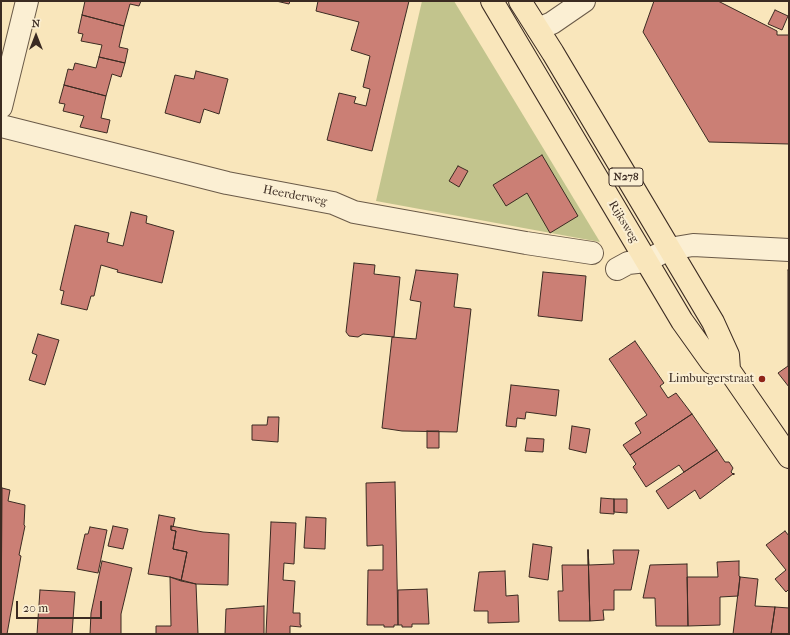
<!DOCTYPE html>
<style>
body{margin:0}
#map{position:relative;width:790px;height:635px;overflow:hidden;background:#f9e6bb;font-family:"IM FELL French Canon",serif}
canvas{display:block}
.frame{position:absolute;inset:0;border:2px solid #3b2b22;pointer-events:none}
.north{position:absolute;left:16px;top:16px;width:40px;height:40px;-webkit-text-stroke:3px #fbefd3;paint-order:stroke;rotate:0deg;font-size:11px;font-weight:700;line-height:16px;text-align:center;color:#3b2b22}
.north::after{content:'';display:block;margin:auto;width:14px;height:18px;background:#3b2b22;clip-path:polygon(50% 0,100% 100%,50% 72%,0 100%)}
.scale{position:absolute;left:16px;top:601px;width:86px;height:18px;box-sizing:border-box;border:2px solid #3b2b22;border-top:0;padding-left:5px;font-size:12px;line-height:14px;white-space:nowrap;color:#3b2b22;-webkit-text-stroke:3px #fbefd3;paint-order:stroke}
</style>
<div id="map">
<canvas width="790" height="635"></canvas>
<div class="frame"></div>
<div class="north">N</div>
<div class="scale">20 m</div>
</div>
<script>
const context = document.querySelector('canvas').getContext('2d');
context.lineJoin = 'round';
function fillPath(path, color) { context.fillStyle = color; context.fill(path, 'evenodd'); }
const shape = rows => new Path2D(rows.map(r => 'M' + r).join(''));
function strokePath(path, color, width, dash) { context.strokeStyle = color; context.lineWidth = width; context.lineCap = dash ? 'butt' : 'round'; context.setLineDash(dash || []); context.stroke(path); }
function write(font, color, halo, rows, align = 'center') {
  context.font = font + ' "IM FELL French Canon",serif'; context.lineWidth = 4; context.setLineDash([]); context.textBaseline = 'middle'; context.strokeStyle = halo; context.fillStyle = color; for (const [text, x, y, turn = 0] of rows) {
    context.save(); context.translate(x, y); context.rotate((+turn || 0) * Math.PI / 180); context.textAlign = isNaN(turn) ? turn : align; if (halo) context.strokeText(text, 0, 0); context.fillText(text, 0, 0); context.restore();
  }
}
fillPath(shape([
 [422,1,454,1,600,242,376,201]
]), '#c2c48d');
const building = shape([
 [85,1,141,1,139,6,130,4,124,26,82,15,85,1],
 [276,1,290,1,289,4,276,1],
 [318,1,409,1,372,151,327,140,339,93,356,97,354,103,366,106,370,89,363,87,370,56,351,50,359,22,316,11,318,1],
 [654,1,718,1,777,31,777,35,789,35,789,144,709,142,643,32,654,1],
 [775,10,788,16,782,30,768,24,775,10],
 [82,15,124,26,119,47,128,49,125,63,99,57,102,45,81,41,83,34,78,33,82,15],
 [99,57,125,63,121,77,112,74,106,96,64,85,68,69,73,70,75,63,96,68,99,57],
 [196,71,228,79,219,114,204,109,200,123,165,113,175,75,194,79,196,71],
 [64,85,106,96,101,118,110,120,107,133,80,127,84,116,63,111,65,104,59,103,64,85],
 [542,155,578,216,550,233,527,193,506,206,493,185,542,155],
 [458,166,468,171,459,187,449,181,458,166],
 [131,212,147,216,146,223,174,231,162,283,117,272,118,270,101,265,94,296,91,296,87,310,61,304,64,291,60,290,75,225,109,233,107,242,123,246,131,212],
 [354,263,375,265,374,274,400,277,394,337,363,334,358,337,349,336,346,332,354,263],
 [416,270,458,274,454,307,471,309,457,432,402,431,382,428,392,337,416,339,421,302,410,300,416,270],
 [788,270,789,270,789,387,778,373,788,366,788,270],
 [543,272,586,276,582,321,538,316,543,272],
 [38,334,59,340,45,385,29,380,37,355,32,353,38,334],
 [635,341,664,383,660,386,668,398,676,393,692,414,630,455,623,445,641,433,635,423,647,415,609,359,635,341],
 [511,385,559,390,556,416,526,412,525,419,517,418,516,427,506,426,511,385],
 [692,414,717,450,684,472,679,465,646,487,633,467,636,464,630,455,692,414],
 [268,417,279,417,278,442,252,440,252,425,267,425,268,417],
 [572,426,590,429,586,453,569,449,572,426],
 [427,431,439,431,439,448,427,448,427,431],
 [527,438,544,439,543,452,525,451,527,438],
 [717,450,725,462,729,462,733,468,731,472,733,474,734,473,734,475,733,474,700,499,695,490,668,509,656,491,717,450],
 [395,482,398,625,394,625,394,627,384,627,384,625,367,625,368,570,383,570,383,545,367,546,366,483,395,482],
 [2,488,10,490,8,501,25,505,24,525,25,526,19,555,21,556,7,634,1,634,2,488],
 [601,498,614,499,614,514,600,513,601,498],
 [614,499,627,499,627,513,614,512,614,499],
 [159,515,175,518,173,527,171,526,171,530,176,531,173,549,187,552,181,581,170,577,148,574,159,515],
 [306,517,326,518,325,549,304,548,306,517],
 [271,522,296,523,294,564,284,563,283,580,295,581,293,613,300,613,300,625,301,625,301,627,290,626,290,634,266,634,271,522],
 [113,526,128,529,123,549,108,546,113,526],
 [171,526,203,532,229,534,228,585,196,584,181,581,187,552,173,549,176,531,171,530,171,526],
 [90,527,107,530,98,573,77,569,85,534,88,534,90,527],
 [785,531,789,536,789,589,786,592,775,579,786,570,766,545,785,531],
 [533,544,552,547,548,580,529,577,533,544],
 [588,550,589,565,614,564,613,550,639,550,631,590,614,590,614,610,603,610,604,620,590,621,588,550],
 [588,550,590,621,559,621,558,591,563,591,562,565,588,565,588,550],
 [102,561,132,568,121,614,121,634,90,634,91,613,102,561],
 [739,561,739,576,740,577,738,596,720,597,720,625,688,626,687,577,718,577,717,562,739,561],
 [687,564,688,626,656,626,655,598,643,598,650,565,687,564],
 [505,571,506,596,518,595,519,622,488,623,488,611,474,611,479,572,505,571],
 [170,577,196,584,198,634,156,634,156,626,171,626,170,577],
 [740,577,758,579,755,606,775,607,771,634,733,634,740,577],
 [427,589,429,624,412,624,412,627,402,627,402,625,398,625,398,590,427,589],
 [40,590,75,592,72,634,37,634,40,590],
 [264,606,264,634,225,634,226,609,264,606],
 [775,607,789,608,789,634,771,634,775,607]
]);
fillPath(building, '#cb7f75');
strokePath(building, '#3b2b22', 1);
const minor = shape([
 [538,29,552,23,584,1],
 [1,107,27,1],
 [1,126,227,183,333,203,354,212,526,243,592,253],
 [617,269,628,263,646,261,669,249,693,245,789,250]
]);
const major = shape([
 [492,1,682,321,712,363,729,370,789,457],
 [520,1,553,53,713,322,728,355,729,370]
]);
strokePath(minor, '#6a5a48', 24);
strokePath(major, '#3b2b22', 24);
strokePath(minor, '#fbefd3', 22);
strokePath(major, '#f9e6bb', 22);
for (const [x, y, r, color] of [
 [762,379,4,"#8f2418"]
]) { const dot = new Path2D(); dot.arc(x, y, r, 0, 2 * Math.PI); context.fillStyle = color; context.fill(dot); strokePath(dot, '#fbefd3', 1.5); }
for (const [x, y, w] of [
 [626,177,34]
]) { const box = new Path2D(); box.roundRect(x - w / 2, y - 9, w, 18, 3); context.fillStyle = '#fbefd3'; context.fill(box); strokePath(box, '#3b2b22', 1); }
write('bold 11px', '#3b2b22', null, [
 ["N278",626,177]
]);
write('12px', '#3b2b22', '#fbefd3', [
 ["Heerderweg",295,196,11],
 ["Rijksweg",623,222,59]
]);
write('12px', '#3b2b22', '#fbefd3', [
 ["Limburgerstraat",754,379]
], 'right');
</script>
